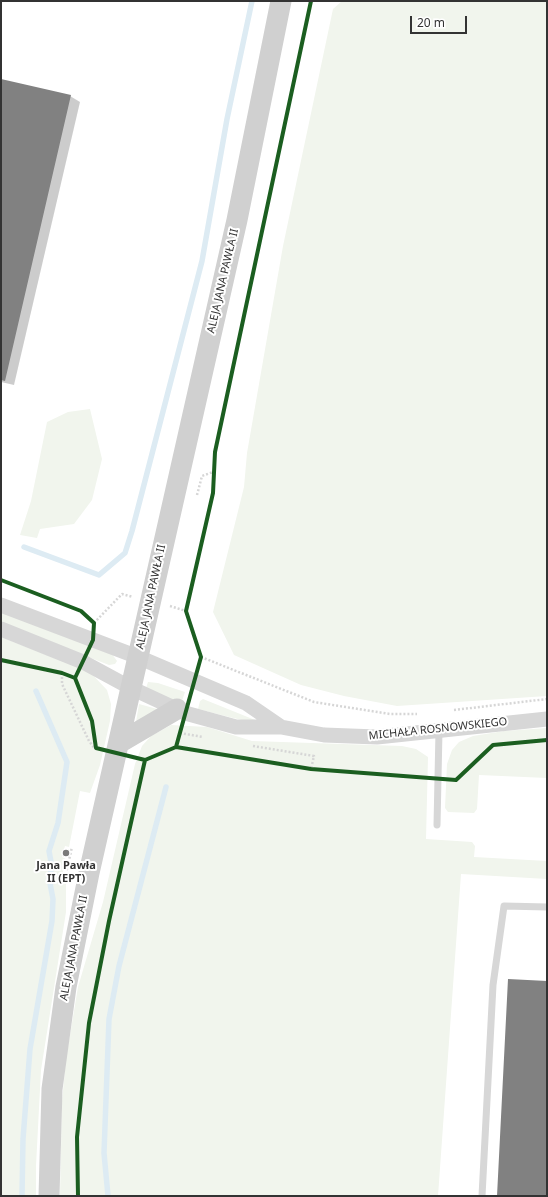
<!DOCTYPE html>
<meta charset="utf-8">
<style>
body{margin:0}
#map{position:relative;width:548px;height:1197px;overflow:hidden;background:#fff;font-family:"Noto Sans",sans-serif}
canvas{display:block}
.frame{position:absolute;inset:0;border:2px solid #333;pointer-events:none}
.scale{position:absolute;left:410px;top:16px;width:57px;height:18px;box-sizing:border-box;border:2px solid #333;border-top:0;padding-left:5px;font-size:12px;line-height:14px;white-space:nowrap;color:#333;-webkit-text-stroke:3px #fff;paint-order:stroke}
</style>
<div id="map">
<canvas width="548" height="1197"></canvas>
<div class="frame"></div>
<div class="scale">20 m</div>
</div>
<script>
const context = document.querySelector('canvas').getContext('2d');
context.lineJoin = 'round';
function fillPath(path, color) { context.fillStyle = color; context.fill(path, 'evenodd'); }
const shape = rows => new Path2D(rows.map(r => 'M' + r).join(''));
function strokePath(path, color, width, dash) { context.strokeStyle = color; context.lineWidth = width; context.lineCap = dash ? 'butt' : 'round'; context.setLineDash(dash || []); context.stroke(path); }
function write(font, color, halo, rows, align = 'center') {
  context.font = font + ' "Noto Sans",sans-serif'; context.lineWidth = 4; context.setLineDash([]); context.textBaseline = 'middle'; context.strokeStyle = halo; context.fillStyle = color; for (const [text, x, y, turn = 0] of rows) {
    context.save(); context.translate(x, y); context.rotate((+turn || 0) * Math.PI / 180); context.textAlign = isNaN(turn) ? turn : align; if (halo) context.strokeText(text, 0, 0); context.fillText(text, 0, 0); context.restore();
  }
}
fillPath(shape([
 [342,1,547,1,547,696,397,706,344,696,301,685,234,655,213,612,244,487,247,453,283,246,333,9],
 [90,409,102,459,92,500,74,524,40,529,37,538,20,535,31,501,47,422,68,412],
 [1,611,112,654,117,661,115,664,109,665,1,623],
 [1,637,90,672,107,690,111,704,110,721,100,765,90,793,80,791,69,847,65,846,62,857,66,859,61,880,66,883,66,912,41,1070,36,1166,36,1196,1,1196],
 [148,682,158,683,185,692,181,704,146,688],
 [203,699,260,722,259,724,229,717,198,709,200,701],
 [139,704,168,712,134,734],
 [171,725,207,727,252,741,402,746,416,749,428,757,426,839,472,842,475,846,474,857,547,861,547,879,461,874,438,1196,60,1196,62,1101,66,1059,78,987,103,902,135,764,142,746,151,736],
 [547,728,547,778,479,775,477,809,474,813,448,812,445,808,447,764,452,750,459,742,473,736,504,731]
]), '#f1f5ed');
fillPath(shape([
 [1,80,70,96,80,102,14,385,1,382]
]), '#0003');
strokePath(shape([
 [24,547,99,575,125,553,132,531,202,261,227,119,252,1],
 [22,1196,23,1139,30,1049,52,921,53,899,49,878,52,867,49,851,58,823,67,762,36,691],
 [108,1196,104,1153,109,1019,119,966,166,787]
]), '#ddebf3', 5.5);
fillPath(shape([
 [1,79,71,95,5,381,1,380],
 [508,979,547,981,547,1196,497,1196]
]), '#818181');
strokePath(shape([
 [197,495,202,476,213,472],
 [170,606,186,611],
 [94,623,122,594,133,597],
 [201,657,314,702,390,714,417,714],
 [62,673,62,684,89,741,95,749],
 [454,710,547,699],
 [180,733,203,737],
 [253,746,314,756,311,769],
 [64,882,72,847]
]), '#d6d6d6', 2.5, [2, 2]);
strokePath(shape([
 [437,825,439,731],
 [482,1196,493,985,504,906,547,907]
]), '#d7d7d7', 7);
strokePath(shape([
 [1,605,138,657,246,703,281,727],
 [1,629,83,662,131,688,185,713,236,727,281,727,324,735,377,737,547,719]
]), '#d7d7d7', 15);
strokePath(shape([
 [119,743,177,709],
 [49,1196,52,1089,66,987,89,873,237,220,281,1]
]), '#d0d0d0', 21);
strokePath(shape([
 [1,580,81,611,94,623,93,640,75,678,92,721,96,748,145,760],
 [1,660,62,673,75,678],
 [176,747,201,657,186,611,213,493,215,452,311,1],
 [78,1196,77,1137,89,1023,109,921,145,760,176,747,311,769,456,780,493,745,547,740]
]), '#1b5e20', 4);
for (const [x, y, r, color] of [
 [66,853,4,"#7a7a7a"]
]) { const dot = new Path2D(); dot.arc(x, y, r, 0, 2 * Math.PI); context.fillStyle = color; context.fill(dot); strokePath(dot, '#fff', 1.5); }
write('11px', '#333', '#fff', [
 ["ALEJA JANA PAWŁA II",223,281,-77],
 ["ALEJA JANA PAWŁA II",151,597,-78],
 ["MICHAŁA ROSNOWSKIEGO",438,729,-6],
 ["ALEJA JANA PAWŁA II",74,948,-79]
]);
write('bold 11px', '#333', '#fff', [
 ["Jana Pawła",66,866],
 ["II (EPT)",66,879]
]);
</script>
